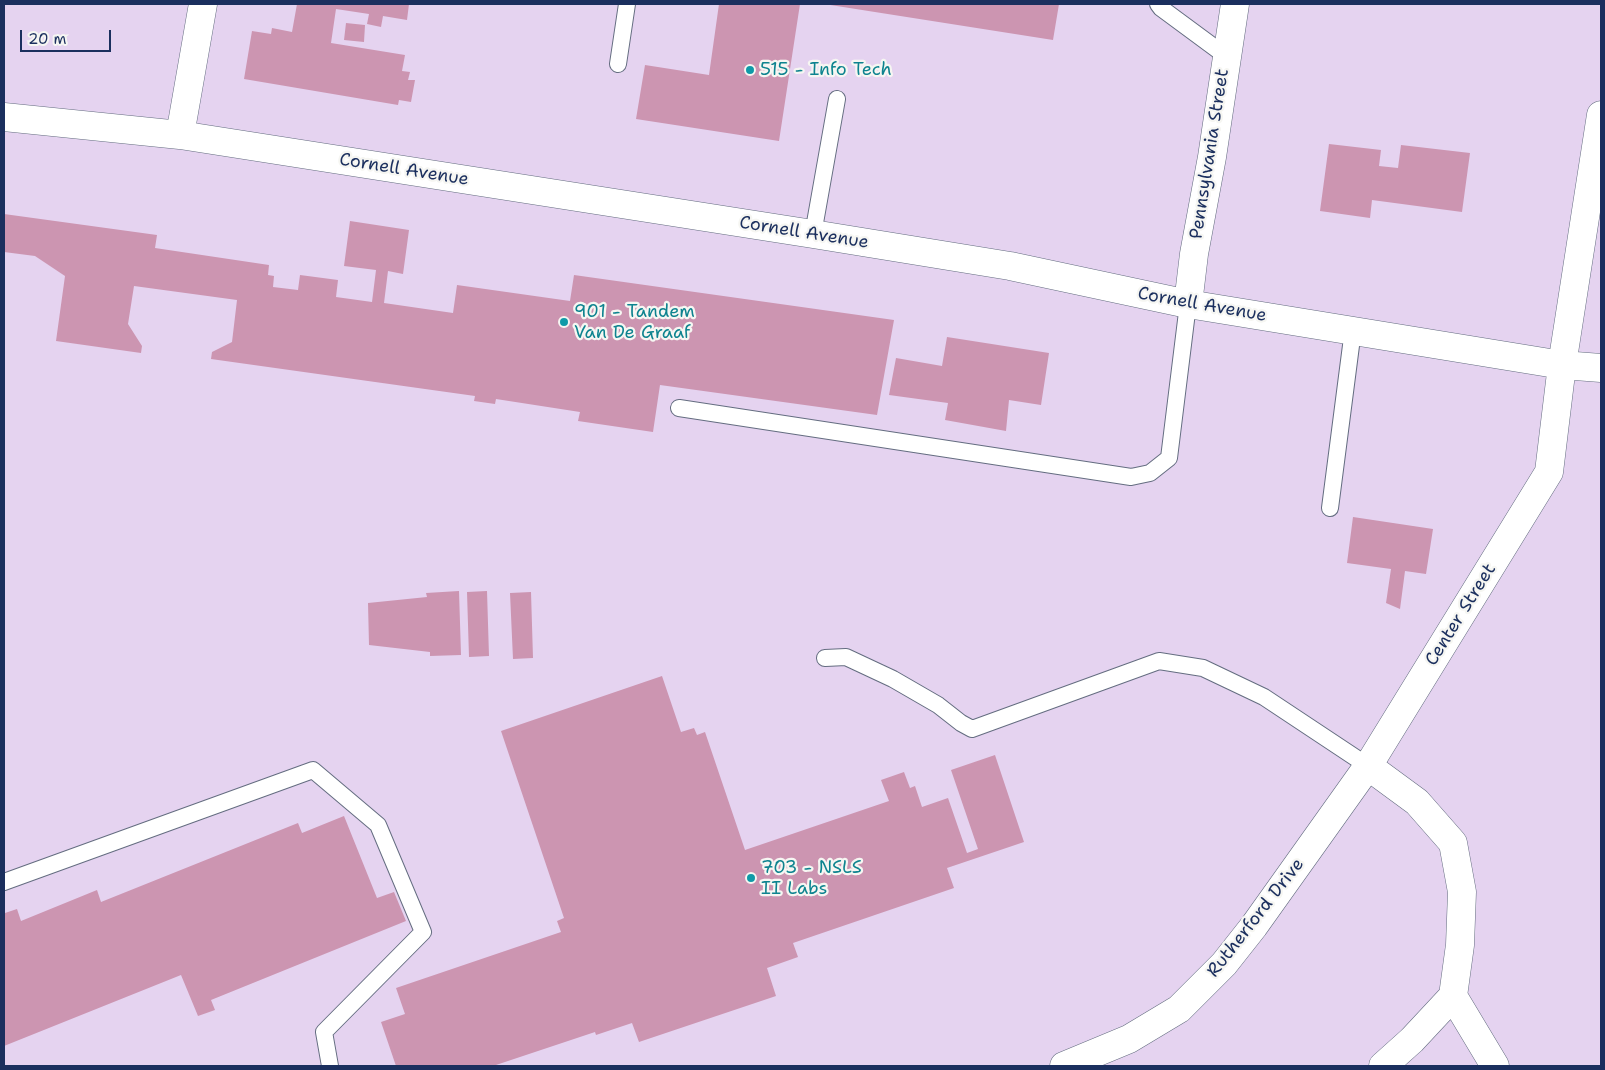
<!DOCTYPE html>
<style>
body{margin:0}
#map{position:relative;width:1605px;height:1070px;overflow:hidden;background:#ede0bf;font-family:"Shantell Sans",sans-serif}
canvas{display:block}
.frame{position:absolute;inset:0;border:5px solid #1b2f5e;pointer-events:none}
.scale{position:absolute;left:20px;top:30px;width:91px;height:22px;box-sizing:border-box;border:2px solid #1b2f5e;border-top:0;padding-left:6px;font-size:15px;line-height:18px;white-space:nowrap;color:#1b2f5e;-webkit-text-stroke:4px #f6f6f2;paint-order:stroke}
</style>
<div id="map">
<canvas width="1605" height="1070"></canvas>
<div class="frame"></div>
<div class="scale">20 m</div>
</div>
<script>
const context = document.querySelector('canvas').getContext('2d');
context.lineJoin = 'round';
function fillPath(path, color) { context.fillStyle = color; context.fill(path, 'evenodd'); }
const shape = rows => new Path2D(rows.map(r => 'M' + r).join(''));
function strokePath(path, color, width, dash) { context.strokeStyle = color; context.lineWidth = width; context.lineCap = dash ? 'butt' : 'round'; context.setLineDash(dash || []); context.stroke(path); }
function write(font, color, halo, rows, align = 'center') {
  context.font = font + ' "Shantell Sans",sans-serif'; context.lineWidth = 4.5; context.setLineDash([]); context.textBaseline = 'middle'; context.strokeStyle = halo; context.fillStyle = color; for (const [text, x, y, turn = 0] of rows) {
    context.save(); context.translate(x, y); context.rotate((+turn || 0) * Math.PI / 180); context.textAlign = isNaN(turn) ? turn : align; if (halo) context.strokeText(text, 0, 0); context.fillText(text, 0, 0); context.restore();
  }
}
fillPath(shape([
 [4,4,1601,4,1601,1066,4,1066]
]), '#e5d3f0');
fillPath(shape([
 [297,4,409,4,407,20,383,16,381,27,367,24,369,14,336,9,331,43,405,55,402,71,410,72,408,80,415,80,411,102,399,100,398,105,244,79,252,31,271,34,272,28,292,32],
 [719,4,800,4,779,141,636,119,645,65,709,75],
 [824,4,1059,4,1053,40],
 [346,23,365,25,364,42,344,40],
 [1329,144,1381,150,1379,166,1398,168,1401,145,1470,153,1462,212,1372,200,1370,218,1320,211],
 [4,214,157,235,155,248,269,265,268,275,274,276,273,287,298,290,300,275,338,280,336,297,372,302,376,270,344,266,350,221,409,230,403,274,388,271,384,303,453,313,457,285,570,301,574,275,894,320,877,415,660,385,653,432,578,421,580,412,496,399,495,404,474,401,475,396,211,359,212,352,232,342,237,300,134,286,128,324,142,346,141,353,56,341,65,276,35,256,4,252],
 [947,337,1049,353,1041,405,1009,400,1006,431,945,420,948,403,889,395,896,358,942,366],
 [1353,517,1433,529,1426,574,1405,571,1400,609,1386,603,1391,569,1347,563],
 [459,591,461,655,430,656,430,652,369,645,368,603,427,597,426,593],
 [487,591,489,656,469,657,467,592],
 [531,592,533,658,513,659,510,593],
 [662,676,681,732,694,728,697,735,705,732,745,850,889,801,881,780,904,772,910,788,915,786,922,807,948,798,967,853,978,849,951,770,995,755,1024,842,947,868,954,888,793,943,798,957,767,968,776,996,639,1042,632,1023,596,1035,595,1032,493,1066,396,1066,381,1022,405,1014,396,988,561,932,557,921,564,918,501,731],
 [344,816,377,898,394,892,406,921,211,1000,215,1010,198,1016,181,975,4,1046,4,910,5,913,17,909,21,921,97,890,101,902,298,823,302,833]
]), '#cc95b1');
const service = shape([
 [1158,4,1161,8,1226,56],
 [618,64,627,4],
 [813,234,837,99],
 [679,408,1131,477,1150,473,1169,458,1188,304],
 [1330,508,1353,330],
 [825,658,846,657,893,679,938,705,961,723,972,729,1159,661,1203,668,1264,697,1368,766],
 [4,882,313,770,378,825,423,932,324,1032,330,1066]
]);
const minor = shape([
 [4,117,180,135,813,234,1010,266,1188,304,1562,365,1601,368],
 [180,135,203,4],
 [1188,304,1194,254,1212,157,1235,4],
 [1368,766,1417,802,1453,843,1462,892,1460,945,1453,996,1495,1066],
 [1064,1066,1129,1039,1179,1009,1224,964,1254,926,1368,766,1549,472,1562,365,1601,115],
 [1383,1066,1412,1040,1453,996]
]);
strokePath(service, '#646d80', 18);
strokePath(minor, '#646d80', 29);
strokePath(service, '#fff', 16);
strokePath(minor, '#fff', 28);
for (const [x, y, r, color] of [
 [750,70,5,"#0f9aa8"],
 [564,322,5,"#0f9aa8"],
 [751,878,5,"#0f9aa8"]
]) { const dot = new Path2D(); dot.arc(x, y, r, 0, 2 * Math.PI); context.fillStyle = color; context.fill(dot); strokePath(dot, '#f6f6f2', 2); }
write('18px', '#0d838f', '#f6f6f2', [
 ["515 - Info Tech",760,70],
 ["901 - Tandem",574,312],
 ["Van De Graaf",574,333],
 ["703 - NSLS",761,868],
 ["II Labs",761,889]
], 'left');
write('18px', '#1b2f5e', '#f6f6f2', [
 ["Pennsylvania Street",1210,154,-81],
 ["Cornell Avenue",404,170,9],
 ["Cornell Avenue",804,233,9],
 ["Cornell Avenue",1202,305,10],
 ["Center Street",1461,615,-58],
 ["Rutherford Drive",1256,918,-52]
]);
</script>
